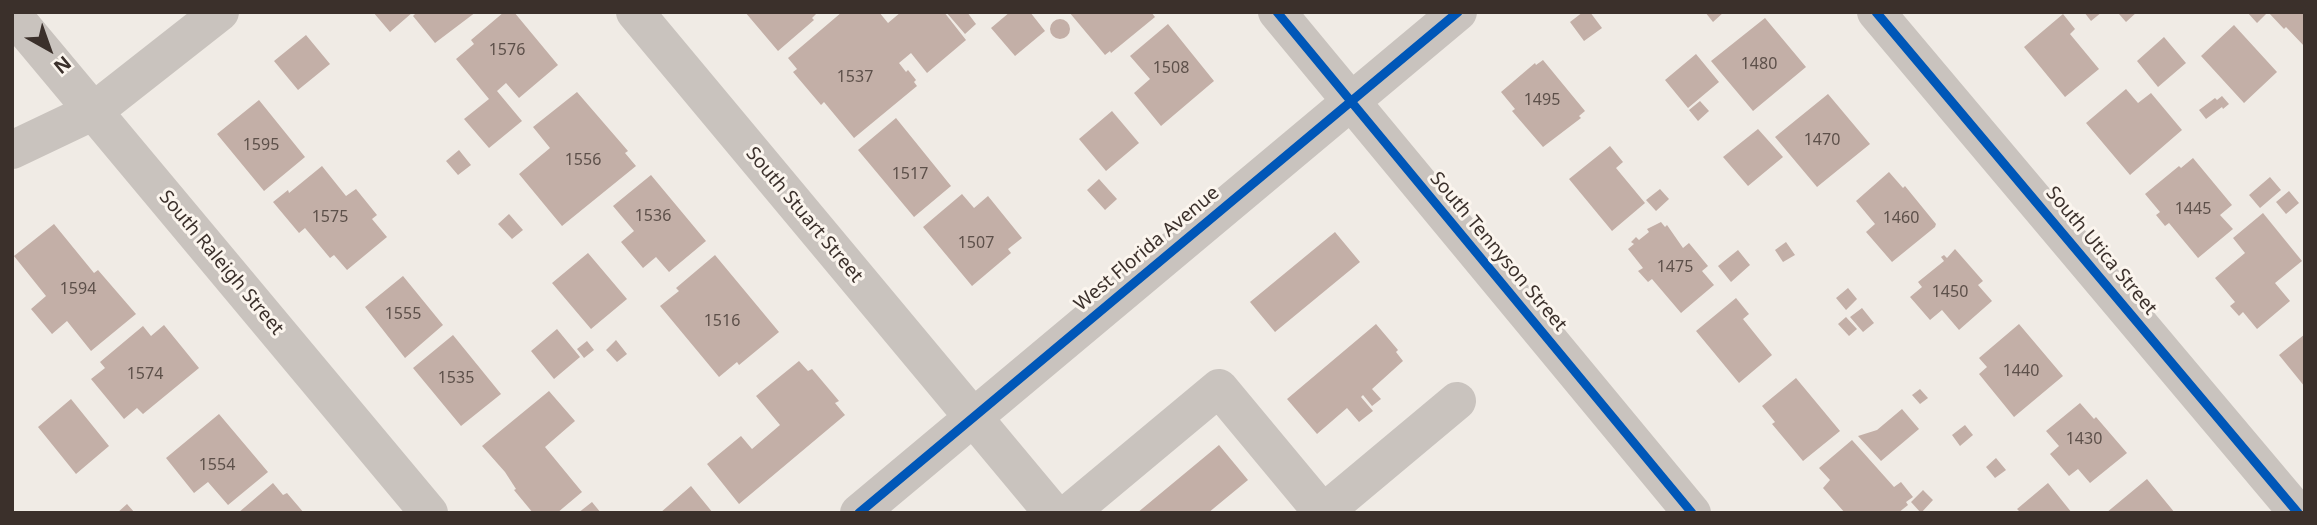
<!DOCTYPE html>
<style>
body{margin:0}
#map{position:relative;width:2317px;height:525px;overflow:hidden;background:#f0ebe5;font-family:"Noto Sans",sans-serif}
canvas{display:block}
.frame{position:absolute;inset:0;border:14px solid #3b302b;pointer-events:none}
.north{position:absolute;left:14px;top:14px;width:70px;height:70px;-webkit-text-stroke:5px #fbf5ee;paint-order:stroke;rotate:140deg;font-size:19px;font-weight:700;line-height:28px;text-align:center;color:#3b302b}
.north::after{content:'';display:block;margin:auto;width:24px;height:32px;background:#3b302b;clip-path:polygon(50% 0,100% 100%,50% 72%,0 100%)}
</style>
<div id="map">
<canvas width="2317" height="525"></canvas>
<div class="frame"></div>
<div class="north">N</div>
</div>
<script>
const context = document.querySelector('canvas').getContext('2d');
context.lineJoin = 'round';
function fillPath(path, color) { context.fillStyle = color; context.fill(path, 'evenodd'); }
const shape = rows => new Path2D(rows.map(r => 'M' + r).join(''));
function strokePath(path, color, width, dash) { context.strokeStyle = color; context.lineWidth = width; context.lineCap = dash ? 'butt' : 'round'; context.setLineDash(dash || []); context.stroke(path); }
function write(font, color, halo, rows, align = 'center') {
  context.font = font + ' "Noto Sans",sans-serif'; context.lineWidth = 6; context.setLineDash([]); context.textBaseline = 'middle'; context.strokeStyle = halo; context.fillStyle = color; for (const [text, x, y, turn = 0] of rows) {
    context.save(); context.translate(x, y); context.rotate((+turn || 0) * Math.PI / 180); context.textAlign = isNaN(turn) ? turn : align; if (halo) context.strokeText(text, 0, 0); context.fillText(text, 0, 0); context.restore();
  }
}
fillPath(shape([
 [373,12,413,12,390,32],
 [417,12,476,12,435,43,413,16],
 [504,12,514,12,558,65,519,98,506,83,497,91,522,121,489,148,464,119,489,99,456,59,474,44,471,40],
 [745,12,818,12,812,18,814,20,778,51],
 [842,12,879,12,888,23,901,12,944,12,966,40,927,73,911,53,899,63,906,72,908,70,916,80,914,82,917,86,854,138,824,102,821,105,793,72,797,69,788,58],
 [946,12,967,12,976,24,965,34],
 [1010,12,1030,12,1045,31,1015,56,991,28],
 [1069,12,1151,12,1155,17,1111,53,1110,51,1105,55],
 [1583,12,1590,12,1602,28,1584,41,1570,22],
 [1705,12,1724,12,1713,22],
 [2084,12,2102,12,2091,21],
 [2121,12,2137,12,2126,22,2119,14],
 [2247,12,2305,12,2305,47,2286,27,2284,29,2268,12,2257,23],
 [2063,14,2075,29,2070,34,2099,69,2065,97,2024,47],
 [1765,18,1806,67,1753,111,1711,61],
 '1050 29a10 10 0 1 1 20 0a10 10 0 1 1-20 0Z',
 [1168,24,1214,81,1161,126,1134,93,1150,79,1130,56],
 [2234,25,2277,72,2244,103,2201,56],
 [306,35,330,64,298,90,274,61],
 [2164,37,2186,63,2158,87,2137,61],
 [1696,54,1719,82,1688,108,1665,80],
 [1543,60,1585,111,1579,116,1581,118,1543,147,1512,111,1515,109,1501,92,1535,63,1536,65],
 [2126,89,2138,103,2151,93,2182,130,2130,175,2086,123],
 [577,92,628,151,625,153,636,166,562,226,519,174,550,148,533,127],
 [1828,94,1870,144,1817,187,1775,137],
 [2222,96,2229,104,2223,109,2222,107,2206,119,2199,110,2215,98,2217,100],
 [259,100,305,157,264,191,217,134],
 [1700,101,1709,111,1698,121,1689,110],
 [1112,111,1139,143,1106,171,1079,139],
 [896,118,951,186,914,217,858,150],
 [1758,129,1783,157,1748,186,1723,157],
 [1610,146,1623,162,1616,168,1645,203,1612,231,1569,179],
 [459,150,471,165,458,175,446,161],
 [2193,158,2232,205,2220,215,2233,229,2198,258,2169,223,2165,226,2156,215,2160,212,2145,194,2179,166,2181,168],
 [322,166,346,196,356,189,377,215,372,219,387,237,347,270,334,255,330,258,305,228,299,233,273,202,288,190,289,193],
 [1889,172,1903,188,1905,186,1936,224,1935,227,1892,262,1866,232,1875,224,1856,201],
 [651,175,706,241,669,272,656,257,643,268,621,242,634,231,613,206],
 [2270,177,2281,190,2260,208,2249,195],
 [1099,179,1117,199,1105,210,1087,190],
 [1660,189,1669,199,1656,211,1646,200],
 [2289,191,2299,203,2286,214,2276,202],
 [962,194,974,208,988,196,1022,238,1008,249,1011,253,972,286,923,227],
 [2263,213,2302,261,2275,283,2290,301,2257,329,2243,312,2239,316,2230,306,2235,302,2215,278,2245,253,2233,238],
 [509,214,523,230,512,239,498,224],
 [1661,222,1665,227,1667,225,1683,248,1689,243,1708,266,1702,271,1714,285,1681,313,1652,279,1648,282,1638,271,1643,268,1628,249,1634,244,1631,242,1636,237,1639,240,1649,232,1647,229],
 [54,224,94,273,98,270,136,314,91,351,67,321,52,334,31,309,46,296,14,256],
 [1335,232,1360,262,1275,332,1250,302],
 [1786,242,1795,255,1783,262,1775,250],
 [1955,249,1983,281,1978,285,1992,301,1959,330,1942,310,1930,320,1910,297,1922,287,1918,282,1944,261,1941,257,1944,255,1947,258],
 [1738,250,1750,265,1731,282,1718,266],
 [588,253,627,299,591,329,552,283],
 [715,255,779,332,739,365,737,362,719,377,660,306,679,291,676,288],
 [403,276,443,325,405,358,365,307],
 [1848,288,1857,299,1846,310,1836,298],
 [1736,298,1749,314,1743,319,1772,355,1739,383,1696,331],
 [1862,308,1874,323,1863,332,1850,317],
 [1846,317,1857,329,1849,336,1838,324],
 [1376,324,1398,350,1396,352,1403,361,1372,389,1381,399,1372,406,1363,395,1361,397,1373,411,1359,422,1347,408,1317,434,1287,399],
 [2019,324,2063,376,2014,417,1979,374,1987,367,1979,358],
 [164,325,199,368,143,414,137,408,124,419,91,379,105,368,100,362,143,326,151,336],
 [557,329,580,357,554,379,531,351],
 [2305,334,2305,387,2279,355],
 [453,335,501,394,461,426,413,368],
 [616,340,627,354,617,362,606,350],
 [587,341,594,350,584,358,577,349],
 [799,361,808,371,812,369,839,401,835,403,845,415,739,504,707,464,741,436,752,449,780,425,756,396],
 [1796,378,1840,431,1803,461,1772,424,1775,422,1762,406],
 [1920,389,1928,398,1920,404,1912,395],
 [549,391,575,421,545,447,582,492,557,513,533,513,514,490,516,489,505,472,482,446],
 [71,399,109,446,76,474,38,427],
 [2080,403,2094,419,2096,417,2127,453,2090,483,2078,469,2069,476,2050,454,2059,446,2046,431],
 [1902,409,1919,429,1881,461,1858,436,1877,430],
 [219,414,268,472,228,505,208,482,194,493,166,458],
 [1965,425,1973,435,1960,446,1952,435],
 [1852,440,1894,487,1901,482,1913,497,1906,502,1908,505,1898,513,1845,513,1823,488,1830,480,1819,468],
 [1219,445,1248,480,1208,513,1137,513],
 [1996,458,2006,470,1995,478,1986,467],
 [2147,479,2175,513,2106,513],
 [273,483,283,495,287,493,304,513,238,513],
 [2048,483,2072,513,2021,513,2017,509],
 [691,486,713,513,660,513],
 [1923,490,1933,500,1921,513,1911,502],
 [592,502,601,513,578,513],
 [127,504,135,513,117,513]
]), '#c3afa7');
strokePath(shape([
 [635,12,1053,513],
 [1277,12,1692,513],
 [1876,12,2298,513],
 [12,14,429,513],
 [12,150,94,111,220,12],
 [859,513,1458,12],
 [1069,513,1219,388,1323,513],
 [1323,513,1457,401]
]), '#c9c3be', 38);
strokePath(shape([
 [1277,12,1692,513],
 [1876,12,2298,513],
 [859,513,1458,12]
]), '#0057b8', 9);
write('16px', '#5d504a', null, [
 ["1576",507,50],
 ["1480",1759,64],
 ["1508",1171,68],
 ["1537",855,77],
 ["1495",1542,100],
 ["1470",1822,140],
 ["1595",261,145],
 ["1556",583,160],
 ["1517",910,174],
 ["1445",2193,209],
 ["1536",653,216],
 ["1575",330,217],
 ["1460",1901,218],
 ["1507",976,243],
 ["1475",1675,267],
 ["1594",78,289],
 ["1450",1950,292],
 ["1555",403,314],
 ["1516",722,321],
 ["1440",2021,371],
 ["1574",145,374],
 ["1535",456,378],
 ["1430",2084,439],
 ["1554",217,465]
]);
write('19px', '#3b302b', '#fbf5ee', [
 ["South Stuart Street",804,215,50],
 ["West Florida Avenue",1147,249,-40],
 ["South Utica Street",2101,251,50],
 ["South Tennyson Street",1498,252,50],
 ["South Raleigh Street",221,263,50]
]);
</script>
